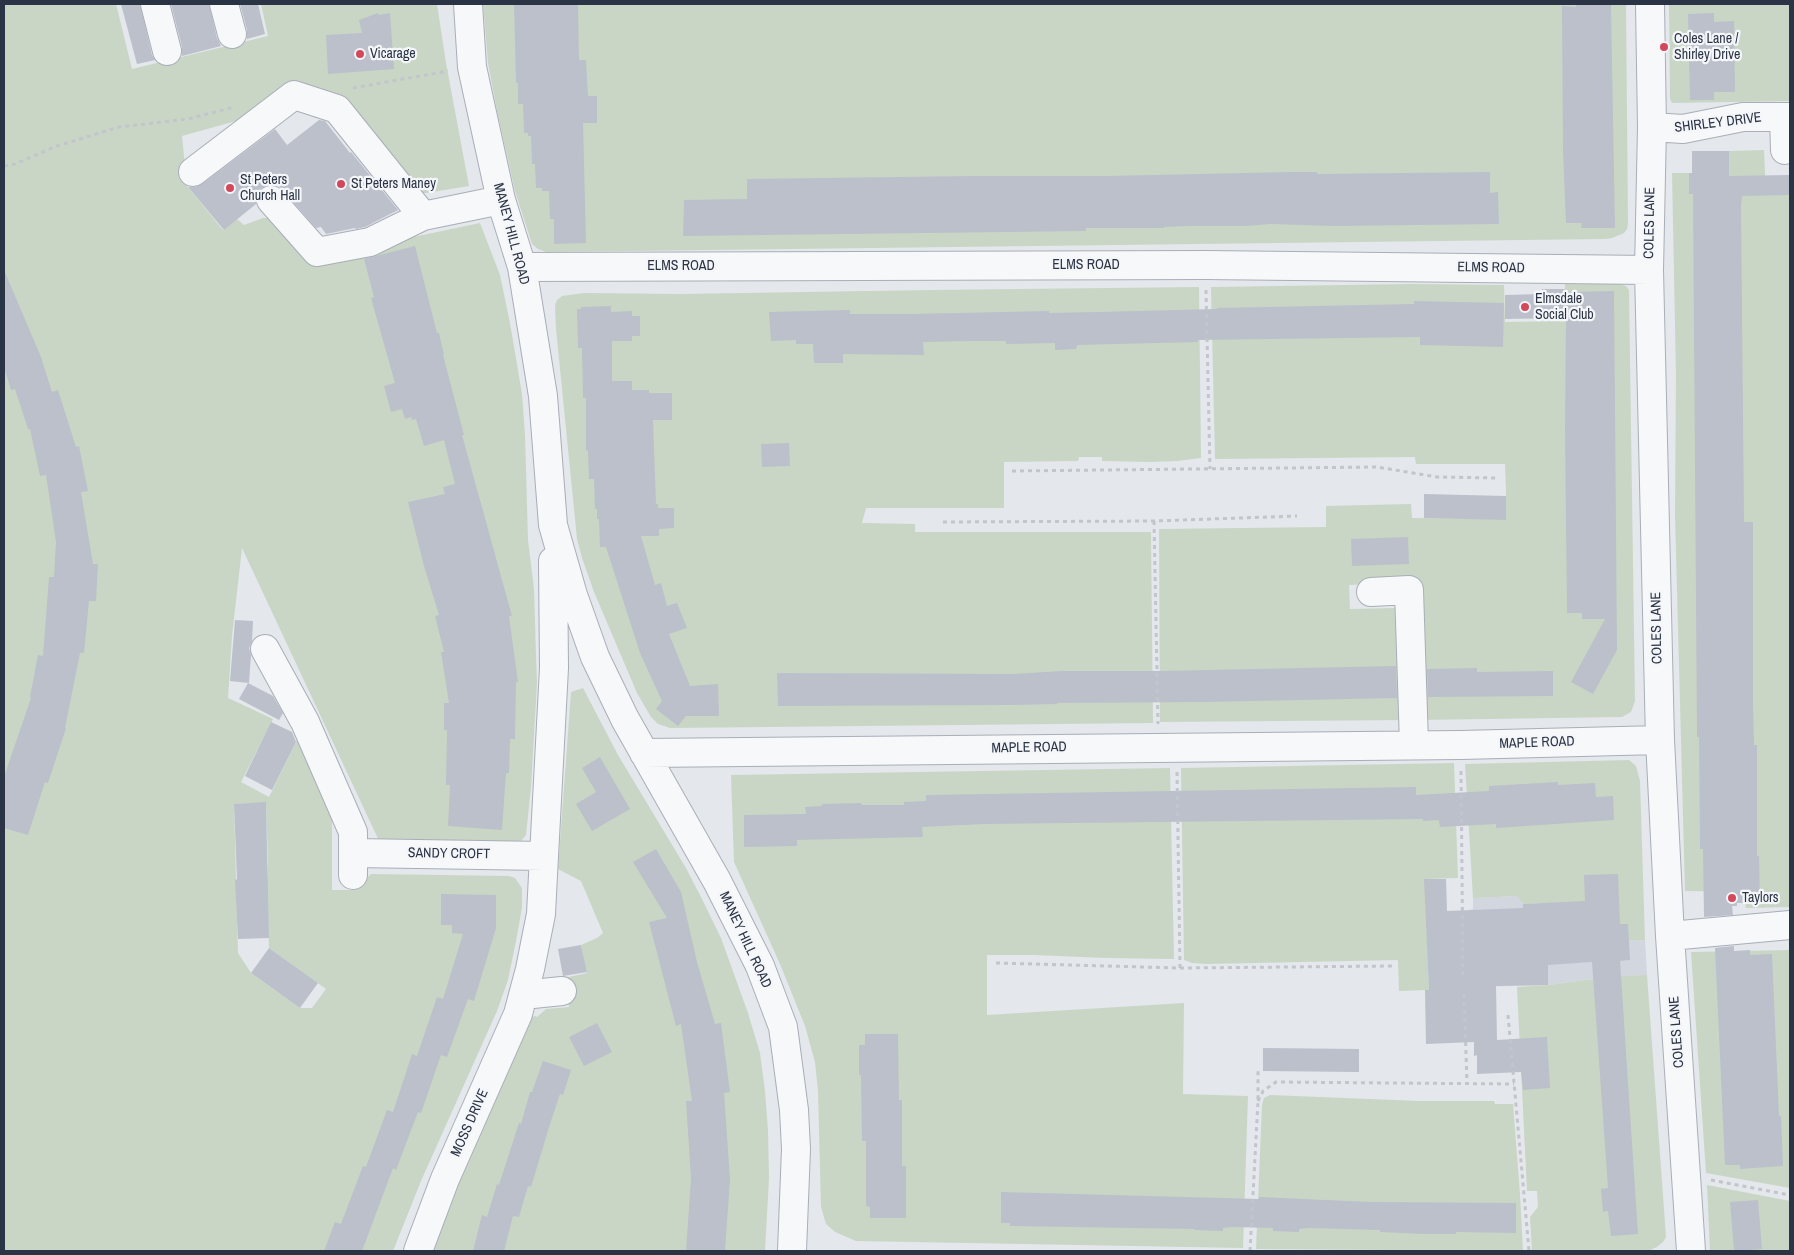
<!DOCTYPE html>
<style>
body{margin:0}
#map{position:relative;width:1794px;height:1255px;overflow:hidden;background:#e4e7ec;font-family:"Archivo Narrow",sans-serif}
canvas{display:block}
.frame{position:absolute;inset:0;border:5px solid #2b3445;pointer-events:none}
</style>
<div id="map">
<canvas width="1794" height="1255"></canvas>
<div class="frame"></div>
</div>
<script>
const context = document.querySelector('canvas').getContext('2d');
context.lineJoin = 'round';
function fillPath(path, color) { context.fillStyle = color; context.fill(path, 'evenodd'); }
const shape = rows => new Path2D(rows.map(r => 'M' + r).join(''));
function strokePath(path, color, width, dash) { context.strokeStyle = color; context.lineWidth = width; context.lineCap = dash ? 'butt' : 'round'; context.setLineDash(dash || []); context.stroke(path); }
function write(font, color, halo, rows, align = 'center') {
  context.font = font + ' "Archivo Narrow",sans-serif'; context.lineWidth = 4.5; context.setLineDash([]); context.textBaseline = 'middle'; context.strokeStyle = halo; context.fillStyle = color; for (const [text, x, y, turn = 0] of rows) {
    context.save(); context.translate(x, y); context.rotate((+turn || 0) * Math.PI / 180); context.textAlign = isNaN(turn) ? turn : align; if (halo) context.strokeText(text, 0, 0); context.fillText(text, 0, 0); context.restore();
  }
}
fillPath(shape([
 [1517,896,1523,904,1525,951,1571,963,1583,963,1583,960,1600,962,1629,960,1628,941,1645,940,1647,975,1617,976,1548,985,1471,987,1469,910,1473,909,1473,898]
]), '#d2d6de');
fillPath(shape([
 [4,4,116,4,132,69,268,36,261,4,437,4,446,63,469,186,414,195,319,98,182,136,187,186,223,230,237,219,244,225,263,218,273,218,313,258,480,223,500,275,510,323,522,394,525,435,528,540,534,589,536,655,537,683,531,787,526,835,522,840,515,844,381,845,242,548,232,636,228,698,273,719,241,782,269,797,299,736,340,822,332,821,332,890,354,890,371,874,509,876,515,878,522,888,522,907,517,936,508,980,497,1011,421,1181,393,1251,4,1251],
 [266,803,268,862,267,879,269,948,326,989,312,1008,300,1008,251,973,238,953,234,804],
 [483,4,1626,4,1628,224,1627,229,1624,233,1612,238,1605,239,546,252,538,249,532,244,515,191,497,111,488,63],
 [1669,4,1790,4,1790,101,1672,103,1670,99],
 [1764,150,1766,195,1790,195,1790,907,1746,908,1745,903,1760,903,1759,892,1685,891,1675,515,1676,375,1672,173,1729,173,1729,151],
 [1565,283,1618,283,1626,286,1629,290,1635,701,1631,712,1622,717,1420,720,1414,582,1349,585,1350,609,1396,608,1396,619,1400,620,1407,720,1160,722,1159,529,1326,527,1326,506,1411,504,1412,518,1506,519,1506,492,1505,464,1416,464,1415,457,1215,459,1211,287,1411,284,1504,285,1505,322,1565,321],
 [1199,287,1201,458,1177,461,1150,462,1102,461,1102,457,1079,457,1078,461,1004,462,1004,508,866,508,862,523,915,524,915,532,1151,532,1153,723,670,728,658,724,651,717,637,693,594,592,582,558,577,539,556,329,555,305,557,300,562,296,584,293,680,294,930,290],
 [583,688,618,755,686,868,702,899,721,938,748,1013,760,1053,765,1091,768,1131,769,1178,765,1251,428,1251,528,1021,532,1017,535,1016,537,1017,546,1009,569,1007,564,978,587,973,581,945,597,938,603,933,581,881,558,869,571,692],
 [1629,760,1636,766,1640,781,1645,940,1628,941,1551,903,1523,904,1517,896,1473,898,1465,764],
 [1454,763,1458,878,1425,879,1429,990,1399,991,1398,960,1207,964,1192,963,1184,960,1181,768],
 [1170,768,1174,959,1106,958,1034,955,987,955,987,1015,1184,1003,1183,1094,1248,1096,1243,1248,856,1241,835,1232,826,1224,821,1207,818,1091,815,1062,805,1026,780,964,734,862,731,775],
 [1790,950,1790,1188,1706,1173,1691,952],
 [1647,975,1666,1237,1663,1242,1657,1247,1650,1250,1532,1251,1530,1217,1538,1207,1537,1191,1527,1191,1517,987,1548,985,1617,976],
 [1270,1095,1419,1101,1494,1101,1495,1104,1513,1104,1520,1194,1523,1251,1256,1249,1262,1105,1264,1098],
 [1707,1185,1790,1201,1790,1251,1710,1251]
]), '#c9d6c5');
fillPath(shape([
 [121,4,140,4,152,55,155,60,137,64],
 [171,4,209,4,217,38,221,46,182,56,182,47],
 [240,4,258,4,265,34,247,39,247,30],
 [514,4,578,4,579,60,586,60,588,96,597,96,597,123,583,123,586,243,554,244,554,219,550,219,549,191,542,191,542,188,536,188,535,164,532,164,531,136,528,136,528,133,524,133,523,104,518,104,518,83,516,83],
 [1576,4,1611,4,1615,228,1581,228,1582,223,1566,223,1563,151,1562,6,1576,7],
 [378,13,379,15,390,13,394,69,328,74,326,35,362,33,359,20],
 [1714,13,1714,22,1734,21,1735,92,1714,92,1714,100,1690,100,1688,14],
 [319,120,325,121,350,153,351,152,398,210,365,227,356,229,355,228,326,234,321,227,316,228,279,186,268,185,261,188,256,195,256,204,224,230,188,187,195,187,202,184,275,129,287,145],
 [1692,151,1729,151,1729,176,1790,175,1790,195,1742,196,1741,205,1744,522,1753,522,1753,705,1754,745,1757,745,1757,856,1759,856,1760,903,1737,903,1737,906,1732,906,1733,915,1704,917,1703,849,1700,849,1699,737,1697,737,1693,194,1689,194,1689,173,1692,173],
 [1291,172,1317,172,1317,174,1490,172,1490,193,1498,192,1499,224,1333,226,1271,224,1245,226,1189,226,1164,227,1164,228,1086,228,1086,231,683,236,684,200,747,199,747,179,973,176,1108,176],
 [415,246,437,333,439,333,444,355,443,355,464,435,462,435,512,616,509,616,518,682,516,682,515,739,510,739,509,773,506,773,502,830,448,826,450,785,446,785,447,730,444,730,444,703,449,703,441,652,444,652,435,616,439,615,424,566,408,502,445,494,443,487,455,484,444,440,424,446,416,419,412,420,411,417,405,419,402,409,391,412,384,386,395,383,371,298,374,297,364,259],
 [4,270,41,357,52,392,58,390,76,447,79,446,88,491,81,492,93,564,98,564,96,601,89,601,84,653,80,653,65,728,66,728,48,783,45,782,28,835,4,828,4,777,31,698,30,697,38,655,43,656,49,577,54,577,56,542,46,475,40,476,30,429,28,429,15,389,11,390,4,367],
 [1542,289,1565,289,1565,292,1614,291,1617,650,1593,694,1571,682,1605,619,1582,619,1582,613,1567,613,1565,428,1566,318,1505,319,1505,295,1542,294],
 [1414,301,1504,303,1503,347,1420,345,1420,337,1198,340,1198,342,1077,345,1076,349,1055,350,1055,343,1006,344,1006,341,969,341,923,342,924,355,843,354,843,363,814,363,813,344,796,344,796,340,771,341,769,312,850,310,850,314,912,314,1049,311,1049,313,1098,312,1217,309,1217,308,1414,304],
 [611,306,611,312,632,311,632,316,640,316,640,336,632,336,632,341,612,341,612,381,632,381,632,390,649,390,649,393,672,393,672,420,653,420,656,504,658,504,658,508,674,508,674,528,659,529,659,536,641,536,655,585,661,583,667,606,677,603,687,628,669,634,690,686,718,684,719,716,686,716,678,726,656,709,662,701,640,653,606,547,600,547,599,519,597,519,597,509,595,509,594,479,589,479,588,450,586,451,586,398,583,398,582,351,582,348,578,348,577,309,581,309,581,307],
 [789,443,790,466,762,467,761,444],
 [1424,494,1506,496,1506,520,1424,518],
 [1408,537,1409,564,1352,566,1351,539],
 [235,620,253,621,252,641,249,648,251,655,249,683,230,681],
 [1396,666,1397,698,1206,702,1057,703,1057,704,1010,705,778,706,777,673,1013,674,1061,671,1162,671],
 [1477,668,1477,672,1553,671,1553,696,1428,697,1427,669],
 [248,683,273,696,283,713,279,720,239,699],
 [271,722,292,732,296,742,272,790,245,776],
 [600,757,630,809,592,831,576,804,596,792,582,768],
 [1558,782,1558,785,1595,783,1596,797,1613,796,1614,820,1496,828,1496,824,1440,827,1439,820,1423,821,1423,819,984,824,922,827,923,837,797,840,797,846,744,847,744,815,806,814,805,807,822,806,822,804,861,803,862,805,904,805,904,802,926,801,926,795,1416,787,1416,795,1489,791,1489,786],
 [266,802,269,938,238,939,235,880,237,879,234,804],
 [656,849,681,892,697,962,715,1024,721,1023,730,1092,724,1093,730,1179,725,1251,686,1251,691,1178,686,1101,692,1101,681,1024,676,1026,649,922,667,918,633,862],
 [1618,874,1620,924,1628,924,1630,960,1620,961,1638,1234,1611,1236,1608,1211,1603,1212,1601,1189,1608,1188,1592,962,1548,965,1548,985,1496,986,1497,1040,1547,1037,1550,1088,1523,1090,1521,1072,1477,1074,1477,1055,1474,1056,1474,1042,1426,1044,1425,990,1429,990,1424,879,1446,879,1447,911,1523,908,1523,904,1585,901,1584,875],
 [441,894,496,895,496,928,474,1001,468,999,447,1057,441,1055,421,1113,418,1112,396,1170,393,1168,362,1251,324,1251,335,1222,341,1224,363,1166,366,1167,387,1110,393,1112,412,1054,417,1056,437,997,443,999,463,934,452,933,452,925,441,925],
 [581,945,587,972,563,976,558,949],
 [1734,946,1734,951,1750,950,1750,955,1772,954,1779,1116,1781,1116,1783,1166,1740,1169,1740,1165,1725,1165,1715,948],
 [269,948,318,983,300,1008,251,973],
 [597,1023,612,1052,584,1066,569,1037],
 [865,1034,898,1034,899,1100,902,1100,902,1166,906,1166,906,1218,870,1218,870,1207,866,1206,866,1141,862,1141,861,1075,859,1075,859,1045,865,1045],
 [1263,1048,1359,1049,1359,1072,1263,1071],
 [543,1061,571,1070,563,1095,560,1094,550,1124,531,1187,528,1186,519,1217,513,1216,504,1251,473,1251,482,1215,487,1217,497,1184,499,1185,519,1123,521,1124,530,1092,532,1092],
 [1001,1192,1259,1199,1259,1197,1370,1202,1516,1203,1516,1233,1456,1232,1456,1234,1425,1234,1380,1232,1380,1230,1309,1228,1299,1229,1299,1232,1273,1231,1273,1228,1232,1227,1223,1228,1223,1231,1194,1230,1195,1229,1010,1226,1010,1223,1001,1223],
 [1758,1200,1762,1249,1734,1251,1730,1202]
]), '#bbc0ca');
const minor = shape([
 [155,4,167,51],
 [224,4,232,34],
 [468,4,472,67,501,200,522,267,543,396,553,525,573,595,595,657,625,719,717,881,760,966,783,1027,794,1110,796,1149,792,1251],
 [1650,4,1652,127,1649,270,1660,740,1670,936,1691,1251],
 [1784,117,1785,150],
 [1652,127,1683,129,1743,117,1790,117],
 [193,172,294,95,337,109,423,216],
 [271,200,317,252,370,242,423,216,501,200],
 [522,267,1205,265,1649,270],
 [1371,592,1409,590,1414,744],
 [265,649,305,722,353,832,353,875],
 [644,753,1461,745,1660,740],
 [354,853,544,856],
 [1670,936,1790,925],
 [523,995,562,991],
 [418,1251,445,1179,518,1014,530,969,541,914,544,856,554,668,553,561]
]);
strokePath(minor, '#a9aeb7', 30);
strokePath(shape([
 [353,88,448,71],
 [4,166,15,164,57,146,119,127,188,119,234,107],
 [1206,290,1210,469],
 [1012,471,1377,467,1437,477,1497,478],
 [1154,521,1158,724],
 [943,522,1154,521,1297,516],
 [1461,771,1463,976],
 [1177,772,1180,968],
 [996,963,1180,968,1395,966],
 [1464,994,1467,1084],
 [1508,1015,1529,1251],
 [1258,1101,1263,1091,1276,1082,1514,1084],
 [1711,1180,1790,1195],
 [1250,1251,1258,1101,1258,1069]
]), '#c2c5cb', 3, [4, 4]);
strokePath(minor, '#f7f8fa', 28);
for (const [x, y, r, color] of [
 [1664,47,5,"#d1495b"],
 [360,54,5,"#d1495b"],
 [341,184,5,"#d1495b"],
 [230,188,5,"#d1495b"],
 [1525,307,5,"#d1495b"],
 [1732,898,5,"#d1495b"]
]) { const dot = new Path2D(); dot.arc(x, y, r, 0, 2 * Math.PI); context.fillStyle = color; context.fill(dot); strokePath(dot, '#f4f6f9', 2); }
write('14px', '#2b3445', '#f4f6f9', [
 ["Coles Lane /",1674,39],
 ["Shirley Drive",1674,55],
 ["Vicarage",370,54],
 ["St Peters",240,180],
 ["Church Hall",240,196],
 ["St Peters Maney",351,184],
 ["Elmsdale",1535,299],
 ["Social Club",1535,315],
 ["Taylors",1742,898]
], 'left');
write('14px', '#2b3445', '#f4f6f9', [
 ["SHIRLEY DRIVE",1718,123,-7],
 ["COLES LANE",1650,223,-89],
 ["MANEY HILL ROAD",511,234,75],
 ["ELMS ROAD",1086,265],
 ["ELMS ROAD",681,266],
 ["ELMS ROAD",1491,268,1],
 ["COLES LANE",1657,628,-91],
 ["MAPLE ROAD",1537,743,-2],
 ["MAPLE ROAD",1029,748,-1],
 ["SANDY CROFT",449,854,1],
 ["MANEY HILL ROAD",745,940,65],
 ["COLES LANE",1677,1032,-94],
 ["MOSS DRIVE",470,1123,-66]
]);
</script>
